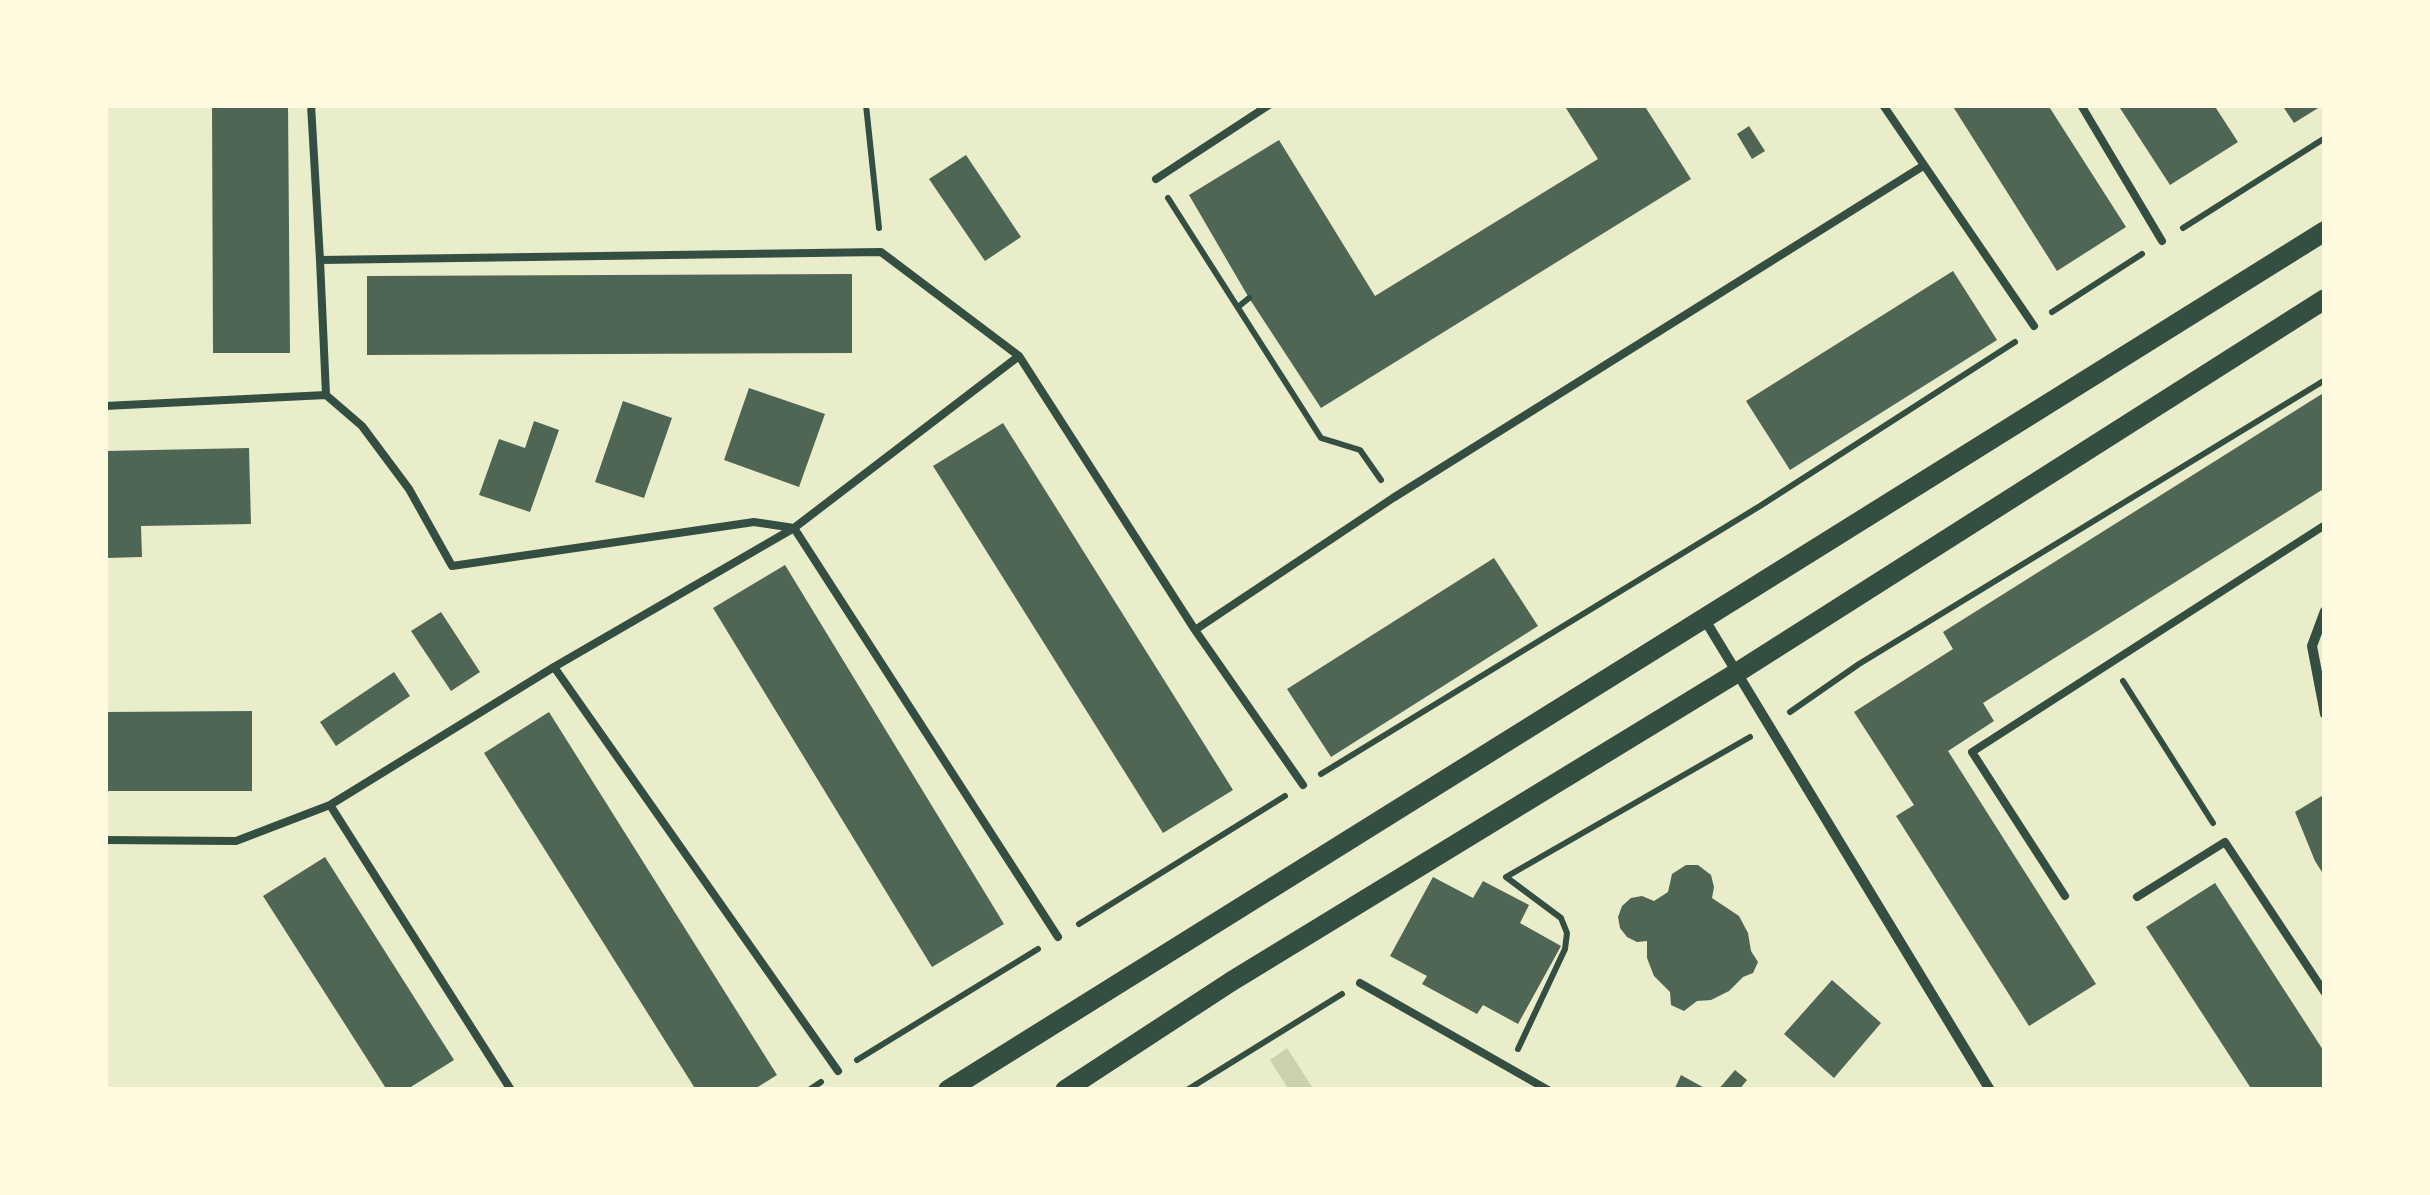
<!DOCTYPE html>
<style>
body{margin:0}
#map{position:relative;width:2430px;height:1195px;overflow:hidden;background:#e9edc9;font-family:"PT Sans Narrow",sans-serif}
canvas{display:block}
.frame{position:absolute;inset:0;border:108px solid #fefae0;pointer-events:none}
</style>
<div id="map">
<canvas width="2430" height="1195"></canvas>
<div class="frame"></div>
</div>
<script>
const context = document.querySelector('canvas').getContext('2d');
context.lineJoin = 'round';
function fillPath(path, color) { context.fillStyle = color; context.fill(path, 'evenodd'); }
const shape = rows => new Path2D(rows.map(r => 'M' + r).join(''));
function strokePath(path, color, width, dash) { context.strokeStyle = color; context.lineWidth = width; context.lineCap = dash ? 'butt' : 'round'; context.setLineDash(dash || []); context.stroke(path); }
fillPath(shape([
 [1287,1048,1314,1090,1289,1090,1270,1060]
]), '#cad2ad');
fillPath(shape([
 [212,105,288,105,290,353,213,353],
 [1564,105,1644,105,1691,179,1321,408,1249,298,1189,195,1279,140,1375,296,1598,159],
 [1952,105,2048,105,2126,227,2057,271],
 [2118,105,2214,105,2238,142,2170,185],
 [2282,105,2323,105,2294,123],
 [1749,126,1765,151,1752,159,1737,134],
 [966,155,1021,237,985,261,929,179],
 [1953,271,1997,340,1790,470,1746,401],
 [852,274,852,353,367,355,367,276],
 [749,388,825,414,799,487,724,460],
 [2325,392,2325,488,1983,703,1994,721,1948,751,2096,984,2029,1026,1896,816,1914,805,1854,712,1953,649,1943,632],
 [623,401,672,418,644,498,595,482],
 [534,421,559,430,530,512,479,495,499,439,525,448],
 [1003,423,1233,790,1163,833,933,466],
 [249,448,251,524,141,526,142,557,105,558,105,451],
 [1494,558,1538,626,1331,757,1287,689],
 [785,565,1004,924,932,967,713,608],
 [441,612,480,672,451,691,411,631],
 [394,672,410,696,336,746,320,722],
 [252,711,252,791,105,791,105,712],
 [549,712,777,1075,753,1090,696,1090,484,753],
 [2325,794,2325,877,2315,861,2295,812],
 [325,857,454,1060,406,1090,387,1090,263,896],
 [1686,865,1698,865,1711,875,1714,887,1712,898,1739,916,1748,933,1751,951,1758,962,1753,973,1743,977,1729,991,1711,1000,1697,1001,1684,1011,1671,1005,1670,992,1654,976,1647,958,1647,941,1637,942,1627,937,1620,928,1618,917,1622,906,1631,898,1642,896,1654,901,1668,892,1672,874],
 [1433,877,1473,898,1483,881,1529,905,1520,923,1561,946,1518,1024,1483,1005,1477,1014,1422,984,1427,976,1390,956],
 [2215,883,2325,1053,2325,1090,2252,1090,2146,927],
 [1832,980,1881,1023,1834,1078,1784,1034],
 [1735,1070,1747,1080,1739,1090,1718,1090],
 [1681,1075,1708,1090,1674,1090]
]), '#4f6655');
strokePath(shape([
 [866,105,879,228],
 [1168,198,1321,438,1360,450,1381,480],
 [2183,228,2325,138],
 [1238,307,1249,298],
 [2052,312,2142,254],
 [2123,681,2213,823],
 [1790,712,1859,664,2325,380],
 [1321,774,1760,506,2015,342],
 [1079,924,1285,796],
 [1518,1049,1565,949,1567,933,1561,918,1506,877,1750,737],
 [857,1060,1038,949],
 [809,1090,821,1082],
 [1187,1090,1342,994]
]), '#344e41', 6);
strokePath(shape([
 [311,105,320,260,881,252,1019,356,1195,630,1303,785],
 [1883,105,2034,326],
 [2081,105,2162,241],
 [1156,179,1269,105],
 [326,395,362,426,409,489,452,566,754,522,794,528,1058,937],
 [105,406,326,395,320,260],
 [1195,630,1393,498,1923,166],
 [554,667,838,1071],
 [330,805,511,1090],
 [105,840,236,841,330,805,554,667,794,528,1019,356],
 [2065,896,1972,752,2325,525],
 [2137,897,2225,842,2325,993],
 [1360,983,1548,1090]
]), '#344e41', 8);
strokePath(shape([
 [2325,611,2312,646,2325,714],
 [1705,620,1990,1090]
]), '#344e41', 10);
strokePath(shape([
 [948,1090,2325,231],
 [1065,1090,1232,981,1738,672,2325,299]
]), '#344e41', 20);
</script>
